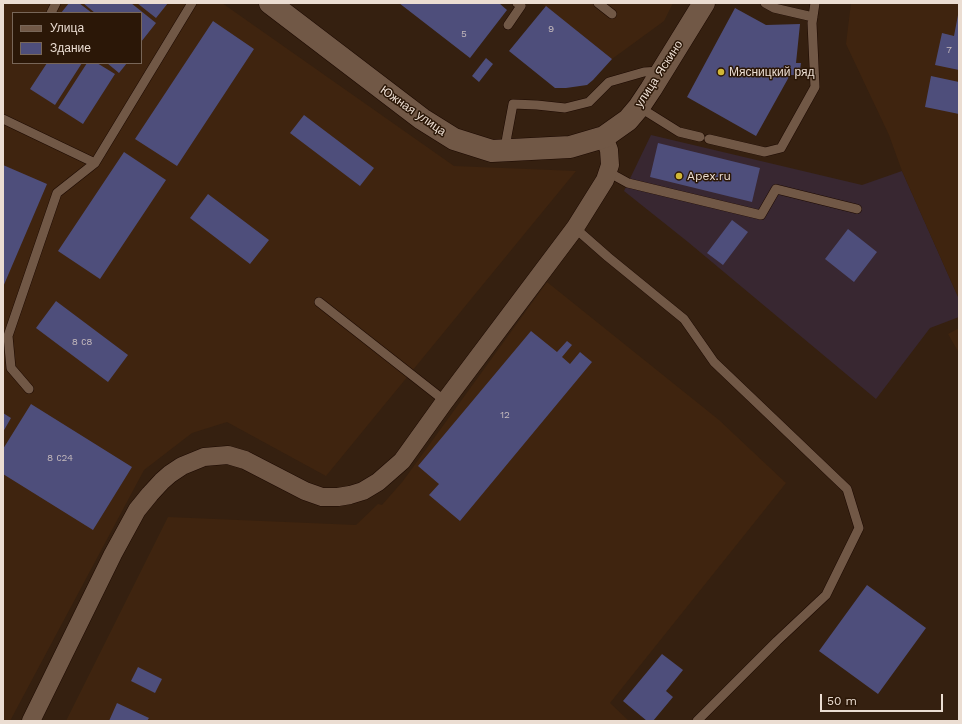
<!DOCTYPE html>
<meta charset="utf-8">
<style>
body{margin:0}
#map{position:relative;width:962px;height:724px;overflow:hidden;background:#352010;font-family:"Work Sans",sans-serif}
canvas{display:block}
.frame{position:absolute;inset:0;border:4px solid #ebddd2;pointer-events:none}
.legend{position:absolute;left:12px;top:12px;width:130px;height:52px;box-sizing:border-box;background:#2b1707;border:1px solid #786658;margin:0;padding:5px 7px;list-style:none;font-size:12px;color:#ebddd2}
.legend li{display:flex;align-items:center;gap:8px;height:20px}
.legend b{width:20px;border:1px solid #786658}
.scale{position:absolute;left:820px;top:694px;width:123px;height:18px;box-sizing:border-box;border:2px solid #ebddd2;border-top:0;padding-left:5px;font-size:12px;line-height:14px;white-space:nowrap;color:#ebddd2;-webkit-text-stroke:3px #2b1707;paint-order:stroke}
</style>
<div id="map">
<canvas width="962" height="724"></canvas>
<div class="frame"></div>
<ul class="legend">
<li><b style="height:5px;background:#715846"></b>Улица</li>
<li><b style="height:11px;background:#4e4e7b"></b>Здание</li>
</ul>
<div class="scale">50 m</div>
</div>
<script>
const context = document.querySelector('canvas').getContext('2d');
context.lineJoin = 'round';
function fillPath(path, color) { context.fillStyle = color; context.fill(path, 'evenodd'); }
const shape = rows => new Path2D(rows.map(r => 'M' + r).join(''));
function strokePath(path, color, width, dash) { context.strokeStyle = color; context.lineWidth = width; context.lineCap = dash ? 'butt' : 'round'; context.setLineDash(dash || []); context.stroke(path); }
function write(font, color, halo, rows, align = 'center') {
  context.font = font + ' "Work Sans",sans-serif'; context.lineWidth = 3; context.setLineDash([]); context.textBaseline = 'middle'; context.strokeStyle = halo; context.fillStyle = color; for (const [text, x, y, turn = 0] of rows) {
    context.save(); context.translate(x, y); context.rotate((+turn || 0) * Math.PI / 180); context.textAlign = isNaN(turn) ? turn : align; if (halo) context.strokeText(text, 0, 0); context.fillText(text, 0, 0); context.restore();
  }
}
fillPath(shape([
 [651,135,862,185,902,171,959,299,959,317,930,328,876,399,688,242,624,191]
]), '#382731');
fillPath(shape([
 [3,3,222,3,454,166,576,171,326,476,227,422,192,433,144,470,10,721,3,721],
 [13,13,141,13,141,63,13,63],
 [541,3,673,3,664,21,612,59],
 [851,3,959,3,959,299,902,171,889,135,846,44],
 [547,282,719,420,786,483,610,703,629,721,66,721,168,517,356,525,378,504,382,505,403,481],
 [959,328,959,353,948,334]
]), '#3f240f');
fillPath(shape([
 [69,3,79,3,92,13,61,13],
 [83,3,131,3,156,23,141,42,141,13,95,13],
 [137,3,168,3,156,18],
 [399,3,499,3,507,10,470,58],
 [546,6,612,59,593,80,587,85,566,88,555,88,509,51],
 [735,8,766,25,800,24,796,63,801,63,800,70,795,71,796,75,790,75,756,136,687,97],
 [958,15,959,15,959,70,935,65,942,33,954,36],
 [213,21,254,49,177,166,135,139],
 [486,58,493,64,479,82,472,76],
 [47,63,82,63,55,105,30,89],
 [87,63,97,63,115,74,83,124,58,108],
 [107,63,127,63,119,73],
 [931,76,959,82,959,114,925,107],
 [304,115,374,168,360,186,290,133],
 [658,143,760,168,752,202,650,177],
 [124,152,166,180,100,279,58,251],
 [3,165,47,184,3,287],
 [208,194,269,240,250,264,190,218],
 [732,220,748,232,723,265,707,253],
 [848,229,877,252,854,282,825,259],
 [56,301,128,355,108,382,36,328],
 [531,331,557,352,567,341,572,345,562,357,570,364,580,352,592,362,460,521,429,495,439,484,418,466],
 [31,404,132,467,93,530,3,474,3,449],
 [3,413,11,418,3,432],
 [867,585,926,628,878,694,819,651],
 [662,654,683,670,666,691,673,697,653,721,647,721,623,701],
 [138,667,162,679,155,693,131,681],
 [117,703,149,718,147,721,109,721]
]), '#4e4e7b');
const service = shape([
 [598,3,612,14],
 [765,3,774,8,813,17],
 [51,13,56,3],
 [508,25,521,6,517,3],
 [639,107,679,132,700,137],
 [3,119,95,163],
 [709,139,765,152,781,148,815,87,812,23,815,3],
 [505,150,507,136,513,104,537,105,565,108,589,102,609,82,644,72,661,71],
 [608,172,628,183,761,215,776,189,857,209],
 [575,228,608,257,684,319,714,362,847,489,859,528,826,595,777,641,697,721],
 [319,302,445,401],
 [29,389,11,368,8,336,57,193,95,163,192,3]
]);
const minor = shape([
 [31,721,113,554,137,510,150,494,162,481,170,474,182,466,204,457,228,455,245,460,305,491,322,497,338,497,350,495,363,491,378,482,402,461,445,401,575,228,605,180,610,165,609,150,604,137]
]);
const tertiary = shape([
 [270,3,422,119,454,139,492,151,570,147,604,137,628,120,639,107,651,89,704,3]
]);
strokePath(service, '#1c0900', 10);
strokePath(minor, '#1c0900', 19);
strokePath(tertiary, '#1c0900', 23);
strokePath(service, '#715846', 9);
strokePath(minor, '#715846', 18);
strokePath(tertiary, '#715846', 22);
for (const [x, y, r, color] of [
 [721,72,4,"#d1b736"],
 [679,176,4,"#d1b736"]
]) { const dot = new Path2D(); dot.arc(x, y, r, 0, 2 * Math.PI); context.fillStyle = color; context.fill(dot); strokePath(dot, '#2b1707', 1.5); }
write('10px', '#c4b9bc', null, [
 ["9",551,29],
 ["5",464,34],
 ["7",949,50],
 ["8 с8",82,342],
 ["12",505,415],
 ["8 с24",60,458]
]);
write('12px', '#ebddd2', '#2b1707', [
 ["Мясницкий ряд",729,72],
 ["Apex.ru",687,176]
], 'left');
write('12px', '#ebddd2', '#2b1707', [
 ["улица Яскино",659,74,-57],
 ["Южная улица",413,111,35]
]);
</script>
